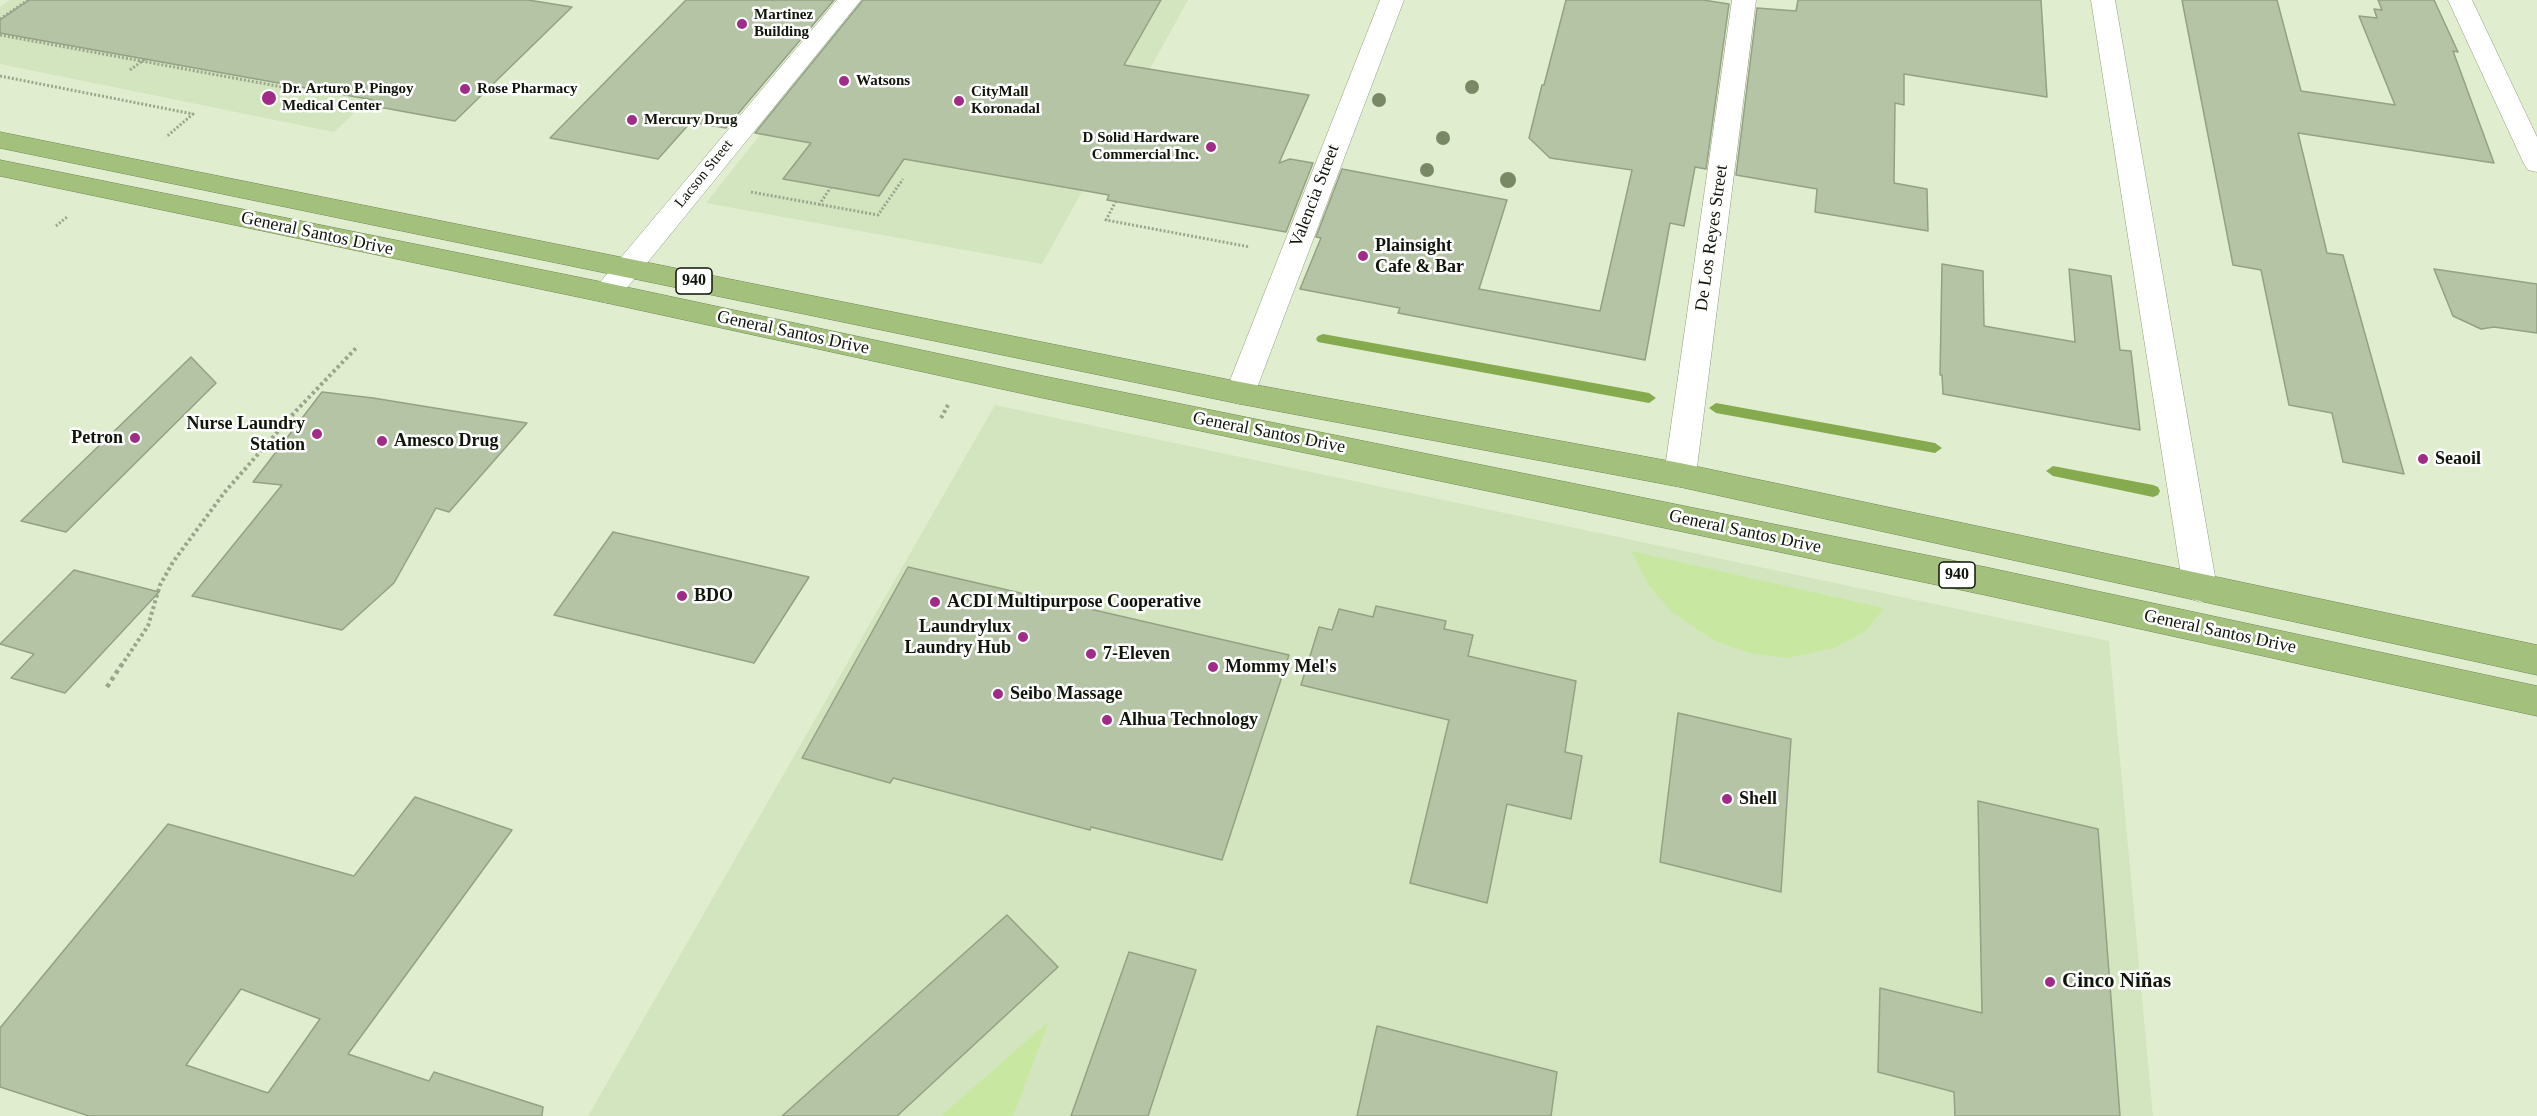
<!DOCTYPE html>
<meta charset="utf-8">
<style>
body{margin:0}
canvas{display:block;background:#e0eecf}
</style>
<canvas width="2537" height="1116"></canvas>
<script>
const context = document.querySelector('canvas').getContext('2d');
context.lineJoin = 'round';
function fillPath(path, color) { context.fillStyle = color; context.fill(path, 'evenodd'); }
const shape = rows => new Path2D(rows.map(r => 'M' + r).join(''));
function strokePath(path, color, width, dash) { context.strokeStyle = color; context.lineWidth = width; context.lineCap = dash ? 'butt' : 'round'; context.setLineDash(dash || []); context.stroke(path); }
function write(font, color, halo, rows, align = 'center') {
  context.font = font + ' "Times New Roman",serif'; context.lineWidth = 5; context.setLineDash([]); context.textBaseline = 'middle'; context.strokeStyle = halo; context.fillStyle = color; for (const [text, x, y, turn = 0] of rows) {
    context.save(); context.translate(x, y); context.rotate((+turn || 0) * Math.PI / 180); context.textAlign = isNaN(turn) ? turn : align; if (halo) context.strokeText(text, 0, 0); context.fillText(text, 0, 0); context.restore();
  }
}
fillPath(shape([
 [10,0,476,0,334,132,0,64,0,7],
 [867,0,1188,0,1042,264,706,203],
 [995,405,2109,641,2153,1116,588,1116]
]), '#d3e5bf');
fillPath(shape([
 [1631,551,1884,608,1866,631,1834,648,1788,658,1749,653,1713,640,1672,612,1649,586],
 [1049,1021,1013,1116,941,1116]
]), '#c8e8a1');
fillPath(shape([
 [1323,334,1649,393,1656,398,1649,403,1318,342,1316,339,1318,336,1323,334],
 [1716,403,1935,443,1942,448,1935,453,1716,413,1709,408,1716,403],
 [2053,466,2153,485,2158,487,2160,491,2158,495,2153,497,2053,476,2046,471,2053,466]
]), '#86ab4f');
const building = shape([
 [29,0,528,0,572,7,455,121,368,105,373,100,0,33,0,20,29,0],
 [686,0,834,0,726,128,691,122,658,159,550,138,686,0],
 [863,0,1161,0,1124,65,1309,95,1279,163,1290,159,1313,163,1286,232,1107,200,1109,195,904,159,879,196,783,179,811,143,755,133,863,0],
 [1566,0,1703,0,1729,4,1706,169,1695,167,1684,226,1670,223,1645,360,1398,313,1400,308,1300,289,1321,238,1316,237,1342,169,1507,200,1479,289,1600,311,1632,170,1550,158,1529,138,1542,85,1544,85,1566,0],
 [1798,0,2041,0,2047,97,1904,74,1904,105,1895,103,1894,183,1927,189,1928,231,1815,212,1817,189,1736,175,1757,8,1796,11,1798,0],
 [2182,0,2277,0,2301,91,2395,105,2359,16,2377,18,2374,9,2382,10,2378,0,2434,0,2458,52,2453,51,2494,163,2298,133,2327,253,2343,255,2404,474,2343,462,2332,413,2289,405,2261,270,2233,265,2182,0],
 [1942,264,1983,271,1984,326,2075,342,2069,269,2111,276,2120,350,2131,351,2140,430,1943,394,1942,375,1940,375,1942,264],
 [2434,269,2537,284,2537,333,2494,327,2481,329,2453,316,2434,269],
 [191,357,216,383,66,532,21,521,191,357],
 [322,392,373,398,527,423,449,512,436,508,394,583,342,630,192,596,282,485,253,482,322,392],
 [613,532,809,577,754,663,554,615,613,532],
 [908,567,1289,655,1222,860,1091,827,1090,830,893,778,890,783,802,758,908,567],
 [74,570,159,592,65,693,11,678,34,654,0,644,74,570],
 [1376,606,1446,621,1444,629,1473,635,1468,656,1576,681,1565,752,1582,756,1571,819,1507,804,1487,903,1410,883,1449,720,1301,685,1319,627,1332,630,1339,609,1373,617,1376,606],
 [1678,713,1791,739,1781,892,1660,862,1678,713],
 [415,797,512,830,348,1054,429,1081,434,1072,543,1107,542,1116,89,1116,0,1087,0,1028,168,824,354,876,415,797],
 [241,989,320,1019,268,1093,186,1065,241,989],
 [1978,801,2098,829,2120,1116,1955,1116,1954,1092,1878,1072,1880,988,1982,1013,1978,801],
 [1007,915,1058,967,897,1116,782,1116,1007,915],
 [1129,952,1196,970,1148,1116,1071,1116,1129,952],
 [1377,1026,1557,1072,1551,1116,1357,1116,1377,1026]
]);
fillPath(building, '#b6c4a6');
strokePath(building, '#94a184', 1.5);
const minor = shape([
 [837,0,861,0,617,300,607,303,597,300,593,293,597,286,837,0],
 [1380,0,1404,0,1255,393,1251,401,1240,404,1229,401,1225,393,1380,0],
 [1732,0,1756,0,1696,475,1691,484,1680,487,1669,484,1664,475,1732,0],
 [2091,0,2115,0,2217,588,2212,598,2200,602,2188,598,2183,588,2091,0],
 [2448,0,2472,0,2537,137,2537,172,2528,170,2524,164,2448,0]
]);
const highway = shape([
 [0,132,1240,382,1680,463,2537,645,2537,675,1680,487,1240,404,0,148,0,132],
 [0,160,607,283,1043,376,1985,567,2537,686,2537,716,1985,595,1043,398,607,303,0,176,0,160]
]);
strokePath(minor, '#909e81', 1);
strokePath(highway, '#708554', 1);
strokePath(shape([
 [0,19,28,0],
 [0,35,288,88],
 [130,70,145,59],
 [0,76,193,114,166,137],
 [284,91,291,85],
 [751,192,878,215,903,179],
 [1116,201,1106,220,1250,247],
 [819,205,831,187],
 [56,226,67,217]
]), '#9aa58d', 3, [2, 2]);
strokePath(shape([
 [941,418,948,405],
 [121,666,148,626,160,585,173,562,224,493,294,413,358,346]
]), '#9aa58d', 4, [3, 3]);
strokePath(shape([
 [107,687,122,664]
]), '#9aa58d', 4.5, [4, 4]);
fillPath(minor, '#fff');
fillPath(highway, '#a3c17c');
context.fillStyle = '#7a8965';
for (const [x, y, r] of [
 [1472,87,7],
 [1379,100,7],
 [1443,138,7],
 [1427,170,7],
 [1508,180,8]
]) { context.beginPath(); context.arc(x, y, r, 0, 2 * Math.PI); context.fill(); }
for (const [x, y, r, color] of [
 [742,24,6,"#a02c87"],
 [844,81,6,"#a02c87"],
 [465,89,6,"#a02c87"],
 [269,98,8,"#a02c87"],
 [959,101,6,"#a02c87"],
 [632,120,6,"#a02c87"],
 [1211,147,6,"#a02c87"],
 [1363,256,6,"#a02c87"],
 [317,434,6,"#a02c87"],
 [135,438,6,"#a02c87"],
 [382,441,6,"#a02c87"],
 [2423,459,6,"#a02c87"],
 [682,596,6,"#a02c87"],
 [935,602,6,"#a02c87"],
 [1023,637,6,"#a02c87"],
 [1091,654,6,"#a02c87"],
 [1213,667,6,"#a02c87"],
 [998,694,6,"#a02c87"],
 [1107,720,6,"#a02c87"],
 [1727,799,6,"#a02c87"],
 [2050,982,6,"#a02c87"]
]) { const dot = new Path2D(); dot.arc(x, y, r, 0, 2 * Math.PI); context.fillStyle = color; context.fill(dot); strokePath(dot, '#fff', 2); }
write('bold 15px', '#10150a', '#fff', [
 ["Martinez",754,15],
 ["Building",754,32],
 ["Watsons",856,81],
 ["Dr. Arturo P. Pingoy",282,89],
 ["Medical Center",282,106],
 ["Rose Pharmacy",477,89],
 ["CityMall",971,92],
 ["Koronadal",971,109],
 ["Mercury Drug",644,120],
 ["D Solid Hardware",1199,138,"right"],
 ["Commercial Inc.",1199,155,"right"]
], 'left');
write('15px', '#10150a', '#fff', [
 ["Lacson Street",704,174,-51]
]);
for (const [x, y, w] of [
 [694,281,36],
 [1957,575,36]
]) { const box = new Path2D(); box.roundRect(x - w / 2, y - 13, w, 26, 4.5); context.fillStyle = '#fff'; context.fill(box); strokePath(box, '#10150a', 1.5); }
write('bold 16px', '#10150a', null, [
 ["940",694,281],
 ["940",1957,575]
]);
write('18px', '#10150a', '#fff', [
 ["Valencia Street",1315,196,-69],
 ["General Santos Drive",317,234,12],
 ["De Los Reyes Street",1712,238,-82],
 ["General Santos Drive",793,333,12],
 ["General Santos Drive",1269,433,11],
 ["General Santos Drive",1745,532,12],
 ["General Santos Drive",2220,632,12]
]);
write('bold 18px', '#10150a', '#fff', [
 ["Plainsight",1375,246],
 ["Cafe & Bar",1375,267],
 ["Nurse Laundry",305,424,"right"],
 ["Station",305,445,"right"],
 ["Petron",123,438,"right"],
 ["Amesco Drug",394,441],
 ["Seaoil",2435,459],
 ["BDO",694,596],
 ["ACDI Multipurpose Cooperative",947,602],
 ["Laundrylux",1011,627,"right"],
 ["Laundry Hub",1011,648,"right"],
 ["7-Eleven",1103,654],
 ["Mommy Mel's",1225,667],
 ["Seibo Massage",1010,694],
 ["Alhua Technology",1119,720],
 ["Shell",1739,799]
], 'left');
write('bold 21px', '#10150a', '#fff', [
 ["Cinco Niñas",2062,982]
], 'left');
</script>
